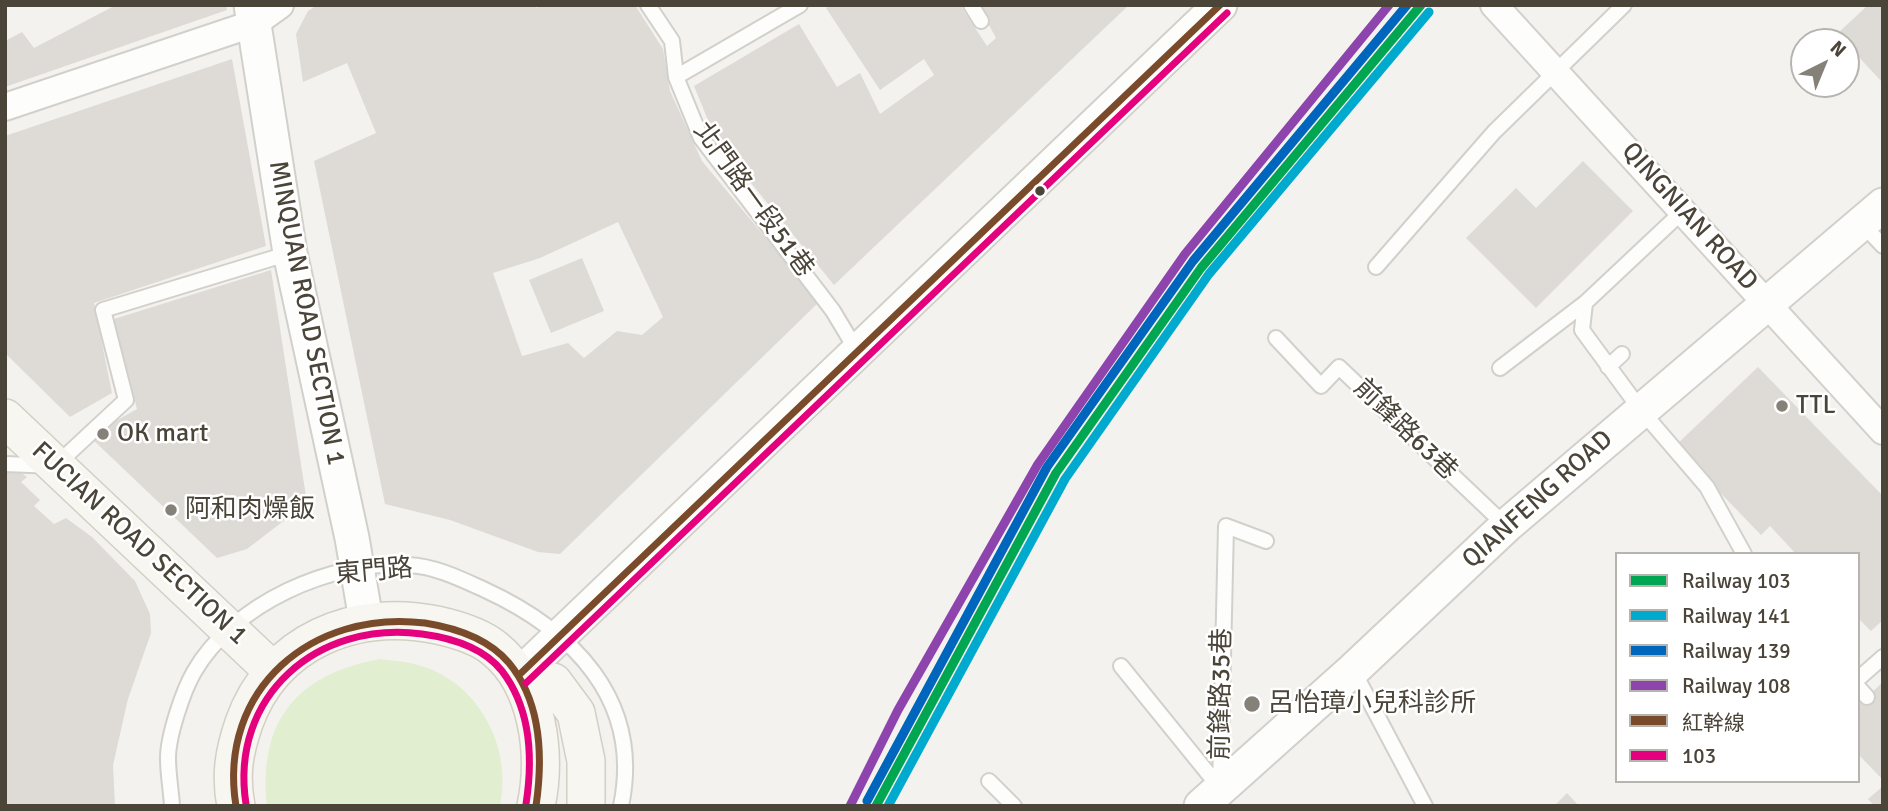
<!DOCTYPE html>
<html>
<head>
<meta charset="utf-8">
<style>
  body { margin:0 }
  #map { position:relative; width:1888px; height:811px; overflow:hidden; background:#f4f2ee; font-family:Signika,"Noto Sans TC",sans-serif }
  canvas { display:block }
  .frame { position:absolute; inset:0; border:7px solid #4b4439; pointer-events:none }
  .legend { position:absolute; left:1615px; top:552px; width:245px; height:231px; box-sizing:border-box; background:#fff; border:2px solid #b7b4b0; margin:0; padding:9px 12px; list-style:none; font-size:21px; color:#4b4439 }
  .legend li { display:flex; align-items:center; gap:14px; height:35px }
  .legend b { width:35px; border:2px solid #b7b4b0 }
  .north { position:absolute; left:1790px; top:28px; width:70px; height:70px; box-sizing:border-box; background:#fff; border:2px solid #b7b4b0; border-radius:50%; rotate:43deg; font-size:19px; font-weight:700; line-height:28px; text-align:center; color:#4b4439 }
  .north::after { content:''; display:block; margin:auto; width:24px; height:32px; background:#868178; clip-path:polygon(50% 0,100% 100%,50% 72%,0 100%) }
</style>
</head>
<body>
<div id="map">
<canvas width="1888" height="811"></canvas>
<div class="frame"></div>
<ul class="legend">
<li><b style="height:9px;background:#00a651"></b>Railway 103</li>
<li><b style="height:9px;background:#00a9ce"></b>Railway 141</li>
<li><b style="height:9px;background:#0065bd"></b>Railway 139</li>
<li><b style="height:9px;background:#8e44ad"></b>Railway 108</li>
<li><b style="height:9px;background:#7a4b2a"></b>紅幹線</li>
<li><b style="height:9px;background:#e5007d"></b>103</li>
</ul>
<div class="north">N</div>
</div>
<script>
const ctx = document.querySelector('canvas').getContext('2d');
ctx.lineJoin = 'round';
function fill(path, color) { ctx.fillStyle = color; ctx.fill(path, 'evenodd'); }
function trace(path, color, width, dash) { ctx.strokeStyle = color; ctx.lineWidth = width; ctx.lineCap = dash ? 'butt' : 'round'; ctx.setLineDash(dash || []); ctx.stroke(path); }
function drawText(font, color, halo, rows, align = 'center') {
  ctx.font = font + ' Signika,"Noto Sans TC",sans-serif'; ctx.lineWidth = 5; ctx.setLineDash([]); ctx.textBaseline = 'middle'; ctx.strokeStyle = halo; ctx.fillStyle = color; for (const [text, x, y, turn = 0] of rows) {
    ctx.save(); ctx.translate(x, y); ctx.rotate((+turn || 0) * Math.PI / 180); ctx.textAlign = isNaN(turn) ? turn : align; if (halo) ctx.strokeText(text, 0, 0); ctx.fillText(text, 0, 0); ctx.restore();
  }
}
fill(new Path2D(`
  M380,659c12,2 26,2 38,6 60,16 95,82 82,141h-233c-9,-85 30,-132 113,-147z`), '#e1eecf');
fill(new Path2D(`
  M116,5h110l1,5 -222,77v-46l17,-9 12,16z
  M317,5h217l2,3 5,-3h94l28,44 7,42 32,70 117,141 -259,252 -22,-2 -88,-32 -65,-16 -71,-343 62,-28 -29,-70 -44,19 -7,-48 12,-23zM618,222l45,95 -21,18 -25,-4 -33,27 -16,-15 -46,13 -29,-83 47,-15z
  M831,5h129l27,41 9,-8 -18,-33h151l-295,280 -118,-145 -22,-54 105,-62 38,63 23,-14 20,41 54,-39 -10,-16 -44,31 -54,-82z
  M1868,5h15v78l-46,-49z
  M232,59l34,187 -172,57 18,90 -42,24 -65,-64v-217z
  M1583,161l50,50 -97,97 -70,-70 50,-50 20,20z
  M582,258l22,53 -53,22 -22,-53z
  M271,270l36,233 -60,46 -30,9 -128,-122 48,-27 -23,-90z
  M1758,367l125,129v124l-12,11 -13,-13v-64h-62l-26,-28 -9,9 -86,-89z
  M13,467l14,10 -6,5 19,18 -6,6 20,18 12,-6 26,19 43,44 15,33 1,19 -23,66 -15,66 2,41h-110v-332z
  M1883,682v98l-25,-26v-49z
  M1883,786v20h-9l-6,-7z
  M1567,793l12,13h-25z`), '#dedbd6');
const service = new Path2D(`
  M648,5l24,36 4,36 25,61 132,173 24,40
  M971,5l10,16
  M676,77l124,-72
  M1862,224l21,22
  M1376,267l118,-135 130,-127
  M1585,303l-3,27 58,79 67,78 37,67
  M1276,338l45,48 18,-19 167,159
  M1608,367l14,-13
  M1500,368l85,-65 99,-93
  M5,464l50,2 71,-66 -23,-90 187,-57
  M1121,666l99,122 6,-262 40,15
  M1353,670l72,136
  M1858,679l25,-22
  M1858,687l9,10
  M989,781l25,25
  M172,806c-1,-16 -4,-32 -4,-48 0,-22 15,-67 26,-86 39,-68 137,-112 214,-107 26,1 51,13 75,24 90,41 160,111 138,217`);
const minor = new Path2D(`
  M1494,5l389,426
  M5,107l250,-84 25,-18`);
const tertiary = new Path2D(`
  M251,5l39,248 62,285 14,82
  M519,675l701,-670
  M1201,806l152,-136 153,-144 377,-321`);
const secondary = new Path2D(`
  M5,418l268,253
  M519,675l34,7 23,31 10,48v45
  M236,806c-6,-31 -2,-54 8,-83 29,-82 111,-115 193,-98 18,4 44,12 58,24 43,35 52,105 41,157`);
trace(service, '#d2d0cb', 18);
trace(minor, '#d2d0cb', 30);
trace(tertiary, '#d2d0cb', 37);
trace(secondary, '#d3cfc5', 40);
trace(service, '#fdfdfc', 14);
trace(minor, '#fdfdfc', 26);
trace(tertiary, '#fdfdfc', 33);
trace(secondary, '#f7f6f1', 37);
trace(new Path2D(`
  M519,675l701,-670
  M236,806c-19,-117 77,-197 189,-183 31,5 63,15 84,40 33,40 34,95 27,143`), '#7a4b2a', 7);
trace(new Path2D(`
  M526,683l701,-670
  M246,804c-17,-108 72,-184 176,-170 30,4 61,13 80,37 29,38 31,88 24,133`), '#e5007d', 7);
trace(new Path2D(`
  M876,806l180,-333 145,-205 220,-263`), '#00a651', 9);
trace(new Path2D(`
  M888,806l177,-327 144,-205 220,-262`), '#00a9ce', 9);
trace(new Path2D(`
  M867,801l180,-334 146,-206 214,-256`), '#0065bd', 9);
trace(new Path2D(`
  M850,806l48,-96 140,-246 147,-210 204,-249`), '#8e44ad', 9);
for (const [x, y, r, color] of [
  [1040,191,6,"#4b4439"],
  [1782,406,7,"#868178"],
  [103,434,7,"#868178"],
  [171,510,7,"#868178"],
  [1252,704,9,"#868178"]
]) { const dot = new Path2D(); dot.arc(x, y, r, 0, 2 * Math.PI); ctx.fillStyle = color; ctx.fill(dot); trace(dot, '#fff', 2.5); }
drawText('26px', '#4b4439', '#fff', [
  ["北門路一段51巷",753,200,54],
  ["QINGNIAN ROAD",1689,217,48],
  ["MINQUAN ROAD SECTION 1",306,313,79],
  ["前鋒路63巷",1405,430,44],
  ["QIANFENG ROAD",1538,500,-42],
  ["FUCIAN ROAD SECTION 1",139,544,43],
  ["東門路",374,572,-5],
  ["前鋒路35巷",1222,694,-89]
]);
drawText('26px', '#4b4439', '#fff', [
  ["TTL",1796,406],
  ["OK mart",117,434],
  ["阿和肉燥飯",185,510],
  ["呂怡璋小兒科診所",1268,704]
], 'left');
</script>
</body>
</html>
